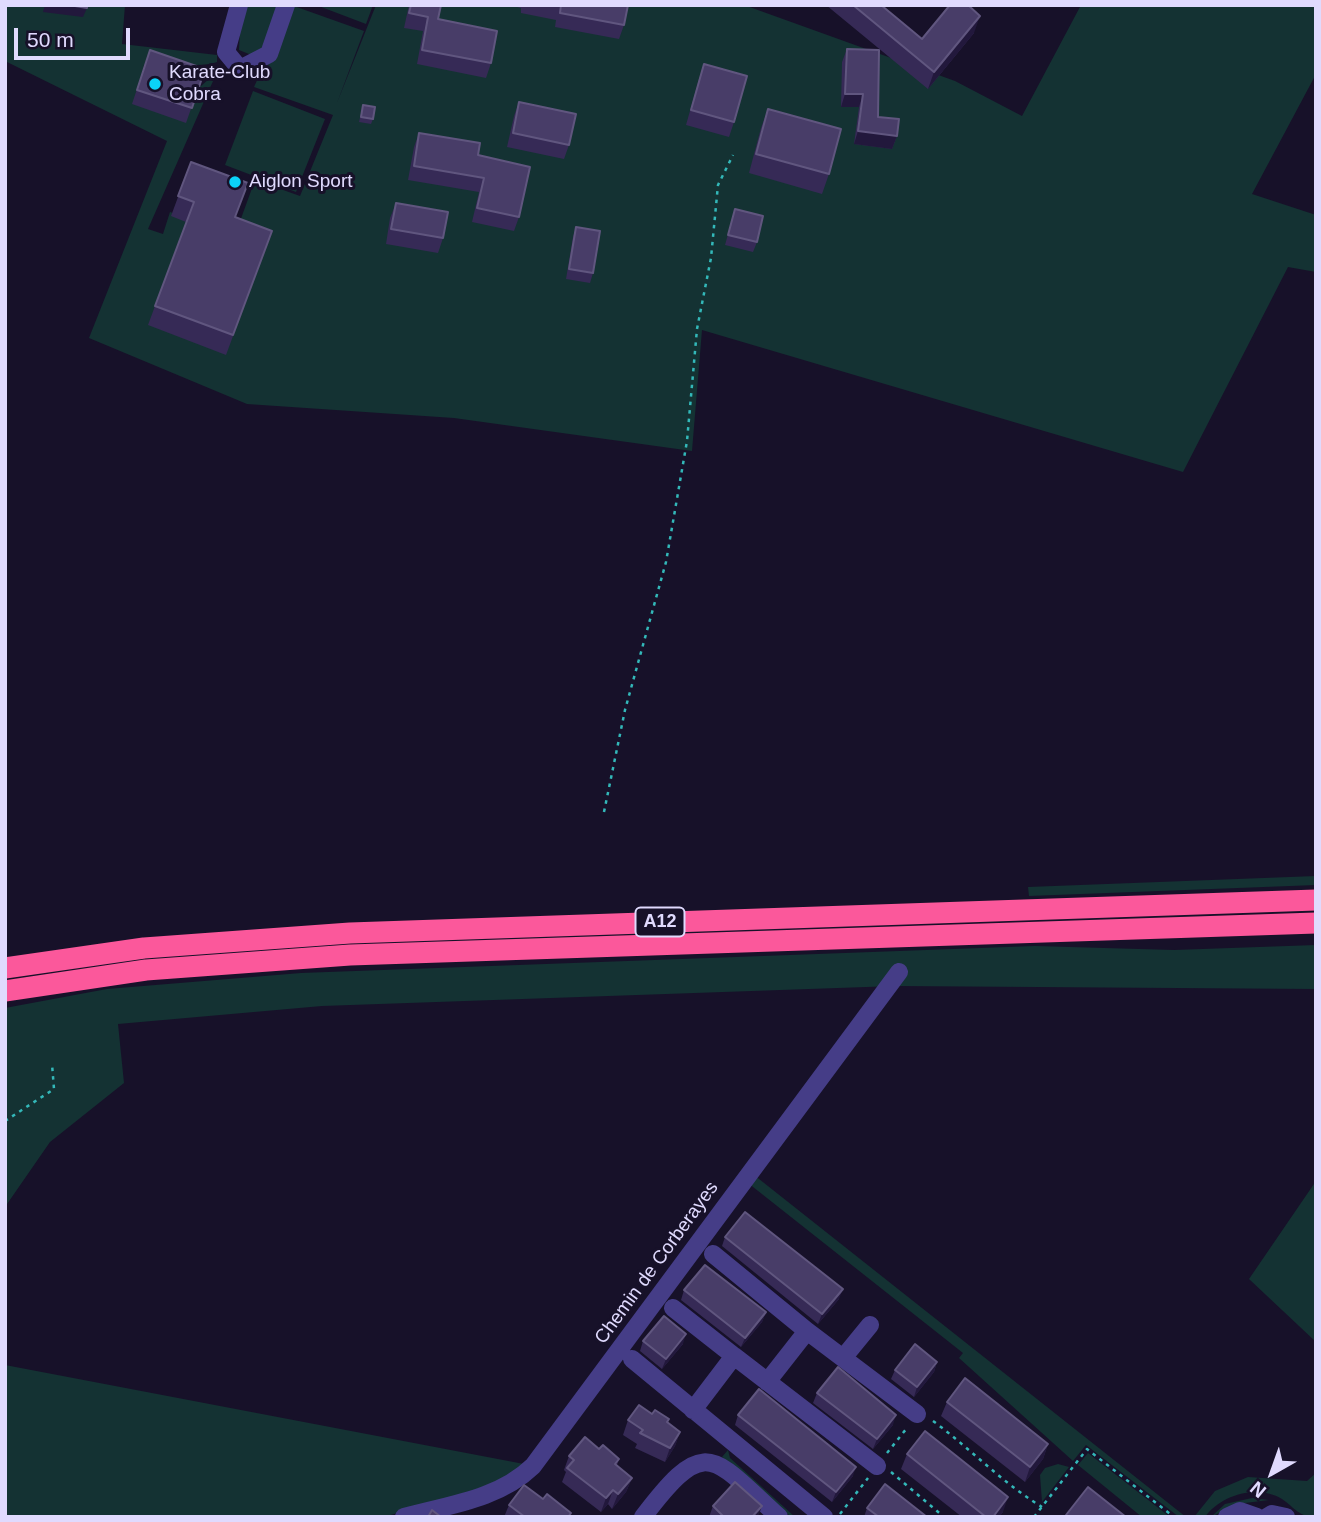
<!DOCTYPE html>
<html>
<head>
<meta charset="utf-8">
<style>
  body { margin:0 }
  #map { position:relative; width:1321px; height:1522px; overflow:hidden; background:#171129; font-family:Arial,sans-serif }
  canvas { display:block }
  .frame { position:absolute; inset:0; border:7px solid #e0dafe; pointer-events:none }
  .north { position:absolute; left:1237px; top:1438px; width:70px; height:70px; -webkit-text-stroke:5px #171129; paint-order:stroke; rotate:220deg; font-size:19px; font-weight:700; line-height:28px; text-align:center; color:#e0dafe }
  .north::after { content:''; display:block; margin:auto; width:24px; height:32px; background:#e0dafe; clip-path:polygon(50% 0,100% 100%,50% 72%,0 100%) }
  .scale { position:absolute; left:14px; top:28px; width:116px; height:32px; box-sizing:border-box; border:4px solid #e0dafe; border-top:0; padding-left:9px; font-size:21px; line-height:24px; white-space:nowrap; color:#e0dafe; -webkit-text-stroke:5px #171129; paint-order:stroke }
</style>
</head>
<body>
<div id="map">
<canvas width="1321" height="1522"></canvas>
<div class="frame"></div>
<div class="north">N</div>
<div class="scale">50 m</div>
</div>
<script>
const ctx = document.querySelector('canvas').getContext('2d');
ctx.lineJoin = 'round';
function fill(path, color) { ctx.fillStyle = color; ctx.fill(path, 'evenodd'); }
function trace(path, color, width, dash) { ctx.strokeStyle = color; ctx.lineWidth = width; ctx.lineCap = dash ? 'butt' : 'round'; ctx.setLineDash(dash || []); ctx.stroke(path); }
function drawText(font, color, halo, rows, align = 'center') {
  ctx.font = font + ' Arial,sans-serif'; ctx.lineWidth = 6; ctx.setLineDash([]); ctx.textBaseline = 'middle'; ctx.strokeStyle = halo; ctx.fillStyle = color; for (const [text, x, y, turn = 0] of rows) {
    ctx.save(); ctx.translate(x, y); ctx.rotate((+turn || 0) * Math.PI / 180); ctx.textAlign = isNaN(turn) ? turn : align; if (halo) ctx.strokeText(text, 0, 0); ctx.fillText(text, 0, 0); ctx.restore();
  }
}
fill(new Path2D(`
  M5,5h120l-3,39 95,11v7c-24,8 -49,-4 -74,4l58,20 16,-14 -69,157 15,5 7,-22 65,23 20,-55 45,16 33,-81 -79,-28 37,-82 73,26 -27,72 39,-98h368l211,76 67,35 59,-111h235v69l-64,120 64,21v57l-28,-5 -105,205 -481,-142 -10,121 -238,-33 -207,-14 -158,-66 78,-197 -162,-80z
  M248,5h33l-12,35 -15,16 -15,-6 1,-20z
  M316,5h57l-7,19z
  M253,91l72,28 -29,73 -71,-27z
  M1316,876v9l-287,11 -1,-9z
  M1316,945v44l-421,-3 -573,20 -204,18 6,59 -74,59 -45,65v-199l102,-19 194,-16 734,-27 139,4z
  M754,1175l432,342h-7l-93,-72 -13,16 -114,-103 4,-5 -215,-170z
  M1316,1181v161l-67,-63z
  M5,1365l519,99 -9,11 -39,17 -93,25h-378z
  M728,1450l2,8 65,59h-4l-69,-60z
  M1088,1453l82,64h-28l-64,-52z
  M1058,1464l11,3 -27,35 -2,-27 5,-7z
  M1316,1473v44c-17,0 -21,-9 -34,-18 -25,-15 -61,-4 -77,18h-11l21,-26 33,-14 59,4z
  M1252,1498l17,2 -32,4 -26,13 14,-13z`), '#143233');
trace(new Path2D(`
  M604,812l21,-102 41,-148 21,-121 10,-112 14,-71 7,-73 15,-30
  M5,1121l49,-32 -2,-25
  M933,1421c38,28 68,61 109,86
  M887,1453l20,-25
  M891,1472l53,45
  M840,1514l28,-36
  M1034,1517l53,-68 87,68`), '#33b8b9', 2.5, [3.5, 5]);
trace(new Path2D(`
  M239,5l-13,47 14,17 29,-15 17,-49
  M713,1254l94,77 -40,51
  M673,1308l61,48 -41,54
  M807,1331l110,83
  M734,1356l143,110
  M843,1358l27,-33
  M632,1359l192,158
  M404,1517c45,-12 95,-18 129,-51l366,-494
  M643,1517c63,-83 68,-62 136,0
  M1227,1517l13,-6 17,6
  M1267,1517l5,-3 14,3`), '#453d87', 18);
trace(new Path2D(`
  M5,968l139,-20 206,-15 966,-33
  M5,991l141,-21 204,-15 966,-32`), '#fb589b', 21);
fill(new Path2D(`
  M409,5h32l-3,14 53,44 -5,15 -69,-14 6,-33 -19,-3z
  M509,5h119l-4,20 -5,14 -64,-12 1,-7 -35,-7v-5z
  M826,5h55l41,34 52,-6 -46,56z
  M847,49l31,68 19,19 -5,13 -38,-5 5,-37h-18l1,-45z
  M150,50l55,19 -19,54 -54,-19z
  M704,64l30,58 -5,15 -43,-12 13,-46z
  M519,102l50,43 -5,14 -57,-12 7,-31z
  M363,105l10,14 -2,5 -12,-2z
  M768,109l61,65 -7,20 -73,-21 12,-45z
  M419,133l59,22 41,62 -5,14 -42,-9 7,-30 -71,-12 6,-33z
  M191,162l44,55 37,14 -46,124 -78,-30 38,-103 -15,-6z
  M396,203l47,35 -5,15 -52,-9 4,-26z
  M735,209l22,33 -4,10 -28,-7z
  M576,227l17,46 -3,10 -24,-4 7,-42z
  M725,1237l114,62 -21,25 -96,-78z
  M684,1290l82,22 -4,10 -21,25 -60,-47z
  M643,1341l40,3 -21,25 -22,-18z
  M937,1362l-3,10 -20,25 -23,-18 4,-9z
  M817,1393l76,32 -20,24 -60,-46z
  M947,1402l101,42 -5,15 -18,23 -84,-66z
  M652,1414l17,5 -1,4 12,9 -5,14 -10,16 -30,-14 2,-4 -14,-9 5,-15z
  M738,1415l115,61 -21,26 -97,-77z
  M599,1449l20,10 -2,6 15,13 -6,14 -14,17 -4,-5 -7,8 -39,-30 4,-10 -2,-2 5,-14z
  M907,1454l96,58 -4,5h-37l-61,-48z
  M543,1499l28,14 -1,4h-66l5,-12z
  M713,1506l45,11h-49z
  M867,1508l60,9h-63z`), '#362a56');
fill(new Path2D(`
  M45,5h24l18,3 -4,9 -40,-5z
  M980,16l-6,17 -46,56 6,-17z
  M845,94h18l-4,13h-18z
  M858,131l39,5 -5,13 -38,-5z
  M843,1289l-4,10 -21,25 4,-10z
  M766,1312l-4,10 -21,25 4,-9z
  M686,1334l-3,10 -21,25 4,-10z
  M937,1362l-3,10 -20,25 3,-10z
  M896,1415l-3,10 -20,24 4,-10z
  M680,1432l-5,14 -10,16 5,-14z
  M1048,1444l-5,15 -18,23 5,-15z
  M856,1467l-3,9 -21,26 4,-10z
  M632,1478l-6,14 -14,17 6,-15z
  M613,1490l-5,14 -7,8 5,-14z
  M1008,1497l-5,15 -4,5h-6z
  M762,1506l-4,11h-6z`), '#22183c');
const building = new Path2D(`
  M69,5h18v3z
  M411,5h30l-3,14 59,12 -6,32 -69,-13 6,-33 -19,-4z
  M561,5h67l-4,20 -64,-12z
  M853,5h28l41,34 28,-34h18l12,11 -46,56z
  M847,49l32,1 -1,67 21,2 -2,17 -39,-5 5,-37h-18z
  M150,50l55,19 -13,39 -55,-18z
  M704,64l43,12 -13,46 -43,-12z
  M519,102l57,12 -7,31 -56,-12z
  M363,105l12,2 -2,12 -12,-2z
  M768,109l73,20 -12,45 -73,-20z
  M419,133l61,10 -2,12 52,12 -11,50 -42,-9 7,-30 -70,-12z
  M191,162l57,21 -13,34 37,14 -39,104 -78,-29 39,-104 -16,-6z
  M396,203l52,9 -5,26 -52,-9z
  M735,209l28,7 -6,26 -29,-7z
  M576,227l24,4 -7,42 -24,-4z
  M745,1212l98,77 -21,25 -97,-77z
  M705,1265l61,47 -21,26 -61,-48z
  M664,1316l22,18 -20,25 -23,-18z
  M915,1344l22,18 -20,25 -22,-17z
  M838,1367l58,48 -19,24 -60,-46z
  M965,1378l83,66 -18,23 -83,-65z
  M759,1389l97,78 -20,25 -98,-77z
  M639,1405l13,9 3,-4 14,9 -2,3 13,10 -10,16 -30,-15 3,-3 -15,-10z
  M925,1431l83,66 -15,20h-7l-79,-63z
  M585,1437l14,12 4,-4 16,14 -4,5 17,14 -14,16 -5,-4 -7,8 -39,-30 7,-8 -5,-4z
  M735,1482l27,24 -10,11h-28l-11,-11z
  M885,1484l42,33h-48l-12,-9z
  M524,1485l19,14 4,-5 24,19 -3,4h-43l-16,-12z
  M1088,1487l38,30h-58l-2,-2z
  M432,1510l9,7h-13z`);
fill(building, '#483d68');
trace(building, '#60567f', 2);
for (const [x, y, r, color] of [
  [155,84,7,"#0bd2f9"],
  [235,182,7,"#0bd2f9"]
]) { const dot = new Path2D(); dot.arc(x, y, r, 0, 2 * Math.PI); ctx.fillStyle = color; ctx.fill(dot); trace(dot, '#171129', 2.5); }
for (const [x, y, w] of [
  [660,922,49]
]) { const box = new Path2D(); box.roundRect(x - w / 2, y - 14.5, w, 29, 5); ctx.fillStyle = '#171129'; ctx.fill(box); trace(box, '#e0dafe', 2); }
drawText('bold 18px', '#e0dafe', null, [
  ["A12",660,922]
]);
drawText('19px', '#e0dafe', '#171129', [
  ["Karate-Club",169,73],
  ["Cobra",169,95],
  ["Aiglon Sport",249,182]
], 'left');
drawText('19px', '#e0dafe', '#171129', [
  ["Chemin de Corberayes",657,1263,-54]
]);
</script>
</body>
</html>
